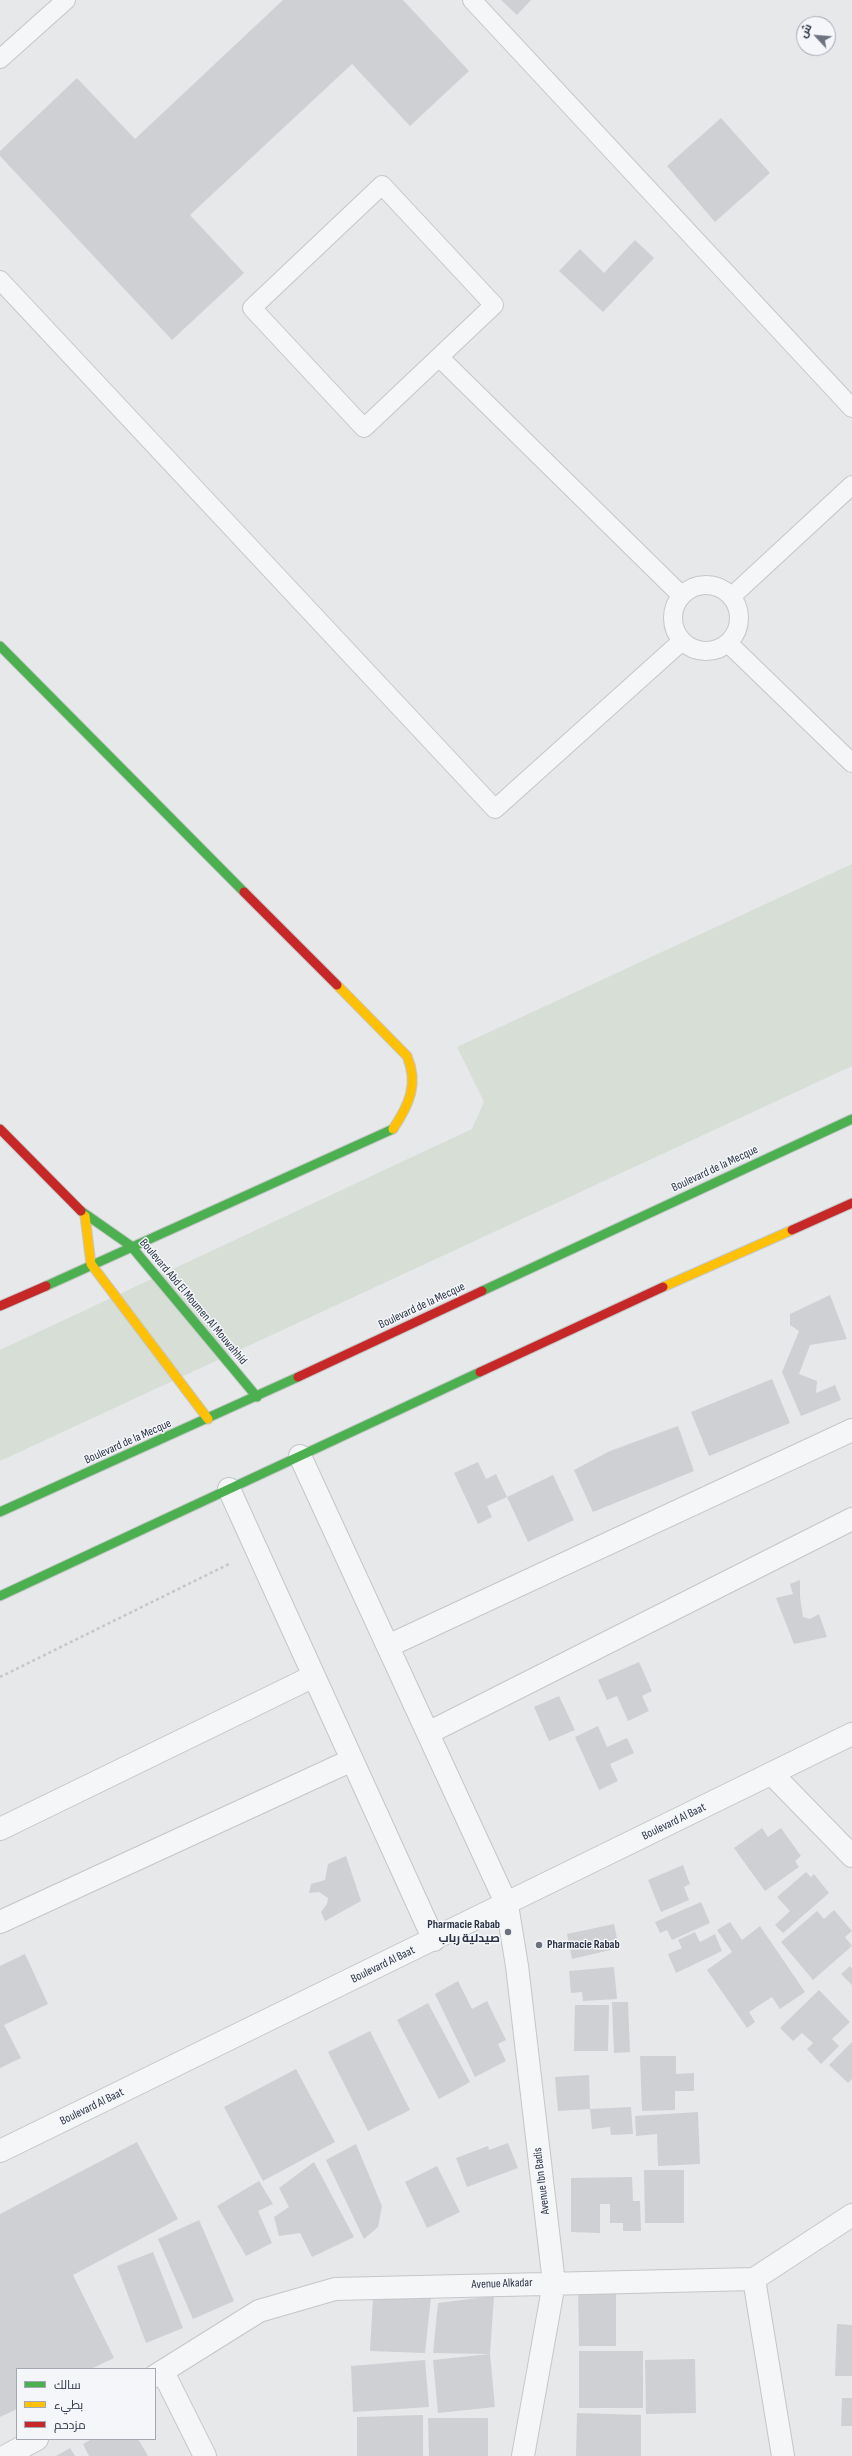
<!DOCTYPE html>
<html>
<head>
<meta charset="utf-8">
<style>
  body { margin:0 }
  #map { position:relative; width:852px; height:2456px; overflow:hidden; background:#e6e8ea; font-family:"Sofia Sans Condensed",Cairo,sans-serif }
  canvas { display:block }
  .legend { position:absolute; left:16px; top:2368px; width:140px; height:72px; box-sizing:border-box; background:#f4f6f9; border:1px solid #a4a8b1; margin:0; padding:5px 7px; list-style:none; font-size:12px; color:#2b3445 }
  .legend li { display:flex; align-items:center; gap:8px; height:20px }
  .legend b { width:20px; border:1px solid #a4a8b1 }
  .north { position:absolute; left:796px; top:16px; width:40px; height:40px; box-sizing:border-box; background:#f4f6f9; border:1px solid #a4a8b1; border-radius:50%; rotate:296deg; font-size:11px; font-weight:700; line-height:16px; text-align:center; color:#2b3445 }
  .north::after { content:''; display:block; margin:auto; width:14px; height:18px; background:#6c737f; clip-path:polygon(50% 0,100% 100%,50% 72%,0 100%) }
</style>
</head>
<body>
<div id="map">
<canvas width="852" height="2456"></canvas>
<ul class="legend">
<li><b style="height:5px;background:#4caf50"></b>سالك</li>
<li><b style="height:5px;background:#ffc107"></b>بطيء</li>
<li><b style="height:5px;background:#c62828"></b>مزدحم</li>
</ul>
<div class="north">ش</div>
</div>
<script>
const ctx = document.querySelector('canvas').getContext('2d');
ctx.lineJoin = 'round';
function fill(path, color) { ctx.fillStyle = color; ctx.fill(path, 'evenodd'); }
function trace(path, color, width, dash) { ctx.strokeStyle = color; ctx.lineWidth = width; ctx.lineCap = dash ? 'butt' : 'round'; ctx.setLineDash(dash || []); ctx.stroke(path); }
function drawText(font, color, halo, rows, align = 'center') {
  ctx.font = font + ' "Sofia Sans Condensed",Cairo,sans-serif'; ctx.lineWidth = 3; ctx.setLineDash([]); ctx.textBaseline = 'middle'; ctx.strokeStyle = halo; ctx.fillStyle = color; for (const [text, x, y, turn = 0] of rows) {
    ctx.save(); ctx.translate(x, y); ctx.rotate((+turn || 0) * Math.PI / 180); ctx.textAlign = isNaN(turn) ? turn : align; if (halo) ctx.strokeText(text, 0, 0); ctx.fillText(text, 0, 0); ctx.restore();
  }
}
fill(new Path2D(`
  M852,864v202l-852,395v-111l472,-221 12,-27 -27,-55z`), '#d6ded6');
fill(new Path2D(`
  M283,0h120l66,71 -59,55 -58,-62 -162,151 54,58 -72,67 -172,-184v-5l77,-73 58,61z
  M501,0h30l-14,15z
  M721,118l49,55 -55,49 -48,-56z
  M635,240l19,18 -51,54 -44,-41 21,-22 24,24z
  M830,1295l17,44 -37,6 -11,29 18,7 -1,12 19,-8 6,15 -40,16 -19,-44 17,-41 -9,-6v-11z
  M772,1379l18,44 -81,33 -18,-44z
  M678,1426l16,45 -101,41 -19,-42 36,-19z
  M478,1462l8,17 10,-5 11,23 -20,9 5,11 -14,7 -24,-51z
  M553,1475l21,45 -46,22 -21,-45z
  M800,1580v17l3,20 7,2 9,-5 8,23 -33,7 -18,-46 17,-4 -3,-10z
  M639,1662l13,29 -10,5 7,15 -21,10 -11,-25 -10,4 -9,-20z
  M559,1696l16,34 -26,11 -15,-34z
  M598,1726l9,21 20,-9 7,15 -24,11 8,17 -19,9 -24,-53z
  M762,1828l6,9 13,-9 20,28 -6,5 4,6 -34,24 -31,-43z
  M346,1856l15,45 -36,20 -4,-9 6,-8 1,-6 -9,-6 -10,1 2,-9 14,-4 3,-16z
  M683,1865l7,19 -6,3 5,13 -28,12 -13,-32z
  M806,1872l5,5 3,-3 15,19 -46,40 -8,-8 15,-14 -13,-14z
  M701,1902l9,21 -38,17 -5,-10 -7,3 -5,-11z
  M834,1910l18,21 -7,6 7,9 -39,34 -32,-38 36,-31 7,8z
  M730,1922l12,18 18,-14 45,66 -25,17 -8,-12 -23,15 6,10 -8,6 -40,-58 25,-18 -15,-22z
  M614,1924l5,24 -47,11 -5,-25z
  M695,1932l5,10 15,-8 7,17 -46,22 -8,-19 14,-6 -4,-8z
  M25,1954l23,50 -44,21 17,33 -21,10v-102z
  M850,1966l2,3v16l-11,-11z
  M614,1967l3,32 -34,2 -1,-9 -11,1 -2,-22z
  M458,1981l14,28 15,-8 19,39 -8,4 8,17 -31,16 -40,-83z
  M819,1990l31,32 -18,17 7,7 -18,18 -14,-15 6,-6 -11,-10 -9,8 -13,-13z
  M612,2002h16l2,50 -16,1z
  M428,2003l42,79 -31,17 -42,-79z
  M575,2005h34l-1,46h-34z
  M370,2031l40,79 -42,21 -40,-79z
  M852,2042v37l-4,4 -19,-18z
  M640,2056h36v18l18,-1v18h-19v19l-33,1z
  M296,2069l39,73 -72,39 -39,-74z
  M589,2075l1,34 -32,2 -3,-34z
  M631,2107l2,27 -22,1 -1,-8 -18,2 -2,-20z
  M698,2112l2,52 -42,2 -1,-32 -21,2 -1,-20z
  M137,2142l41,77 -105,56 41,83 -23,11h-74v40l-17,8v-203z
  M508,2143l10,25 -51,19 -11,-29 32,-12 1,4z
  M356,2144l26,62 -4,21 -14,12 -38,-79z
  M314,2162l40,75 -42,20 -12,-24 -21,3 -5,-19 15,-10 -10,-19z
  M437,2166l23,46 -33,16 -22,-46z
  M644,2170h40v53h-39z
  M632,2177l1,24h7l1,30h-18v-8h-13v-19h-10v29l-29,-1v-54z
  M259,2181l14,23 -15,7 14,32 -26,13 -29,-50z
  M199,2220l35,81 -41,18 -35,-80z
  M153,2252l30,76 -37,15 -29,-77z
  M616,2285v61h-37l-1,-60z
  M494,2296l-4,58 -57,-1 5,-50z
  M431,2297l-6,56 -55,-2 3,-53z
  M837,2324l15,1v51h-17z
  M579,2351h64v57h-64z
  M490,2354l5,53 -57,6 -5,-53z
  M695,2359l1,54 -50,1 -1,-54z
  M425,2360l4,47 -76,5 -2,-46z
  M842,2398h10v28h-11z
  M577,2413l64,2v41h-65z
  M423,2415v41h-66v-39z
  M428,2418h60v38h-59z
  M92,2439h46l10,17h-59l-6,-12z
  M70,2448l5,8h-19z`), '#ced0d3');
const lane = new Path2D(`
  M472,0l380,408
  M0,59l66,-59
  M382,185l112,120 -130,123 -112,-120z
  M0,280l495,529 187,-168
  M439,357l242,238
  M673 618a33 33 0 1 1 66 0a33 33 0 1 1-66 0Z
  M731,597l121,-112
  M728,643l124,120`);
const street = new Path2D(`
  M300,1456l207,449 10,61 37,317 -31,173
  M229,1489l205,451
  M388,1646l464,-216
  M428,1733l424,-214
  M772,1774l80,82
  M0,1829l314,-153
  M0,1922l352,-162
  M0,2151l852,-417
  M754,2279l29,177
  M163,2372l42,84
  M155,2376l104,-65 76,-22 419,-10 98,-64
  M6,2456l31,-17`);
const fast = new Path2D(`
  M0,646l244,246
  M81,1211l50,35 126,151
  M46,1286l347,-157
  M482,1291l370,-172
  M0,1512l298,-135
  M0,1596l480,-224`);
const slow = new Path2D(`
  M337,985l70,71c12,28 2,49 -14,73
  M85,1216l6,48 117,155
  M663,1287l129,-57`);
const jam = new Path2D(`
  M244,892l93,93
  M0,1129l81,82
  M792,1230l60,-27
  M0,1306l46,-20
  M480,1372l183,-85
  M298,1377l184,-86`);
trace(lane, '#c4c6c8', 20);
trace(street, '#c4c6c8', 24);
trace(fast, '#c4c6c8', 11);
trace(slow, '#c4c6c8', 11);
trace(jam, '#c4c6c8', 11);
trace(new Path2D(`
  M0,1677l229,-113`), '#c5c6ca', 2.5, [3, 3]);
trace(lane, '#f5f6f7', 18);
trace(street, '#f5f6f7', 22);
trace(fast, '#4caf50', 9);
trace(slow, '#ffc107', 9);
trace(jam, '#c62828', 9);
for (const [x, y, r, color] of [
  [508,1932,4,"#6c737f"],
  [539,1945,4,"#6c737f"]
]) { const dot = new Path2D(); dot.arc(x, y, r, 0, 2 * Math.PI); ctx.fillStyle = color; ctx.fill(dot); trace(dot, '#f4f6f9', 1.5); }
drawText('12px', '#2b3445', '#f4f6f9', [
  ["Boulevard de la Mecque",715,1169,-25],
  ["Boulevard Abd El Moumen Al Mouwahhid",193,1302,50],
  ["Boulevard de la Mecque",422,1306,-25],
  ["Boulevard de la Mecque",128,1442,-24],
  ["Boulevard Al Baat",674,1822,-26],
  ["Boulevard Al Baat",383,1965,-26],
  ["Boulevard Al Baat",92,2107,-26],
  ["Avenue Ibn Badis",542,2181,-97],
  ["Avenue Alkadar",502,2284,-2]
]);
drawText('bold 12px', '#2b3445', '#f4f6f9', [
  ["Pharmacie Rabab",500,1925],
  ["صيدلية رباب",500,1939],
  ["Pharmacie Rabab",547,1945,"left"]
], 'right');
</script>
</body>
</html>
